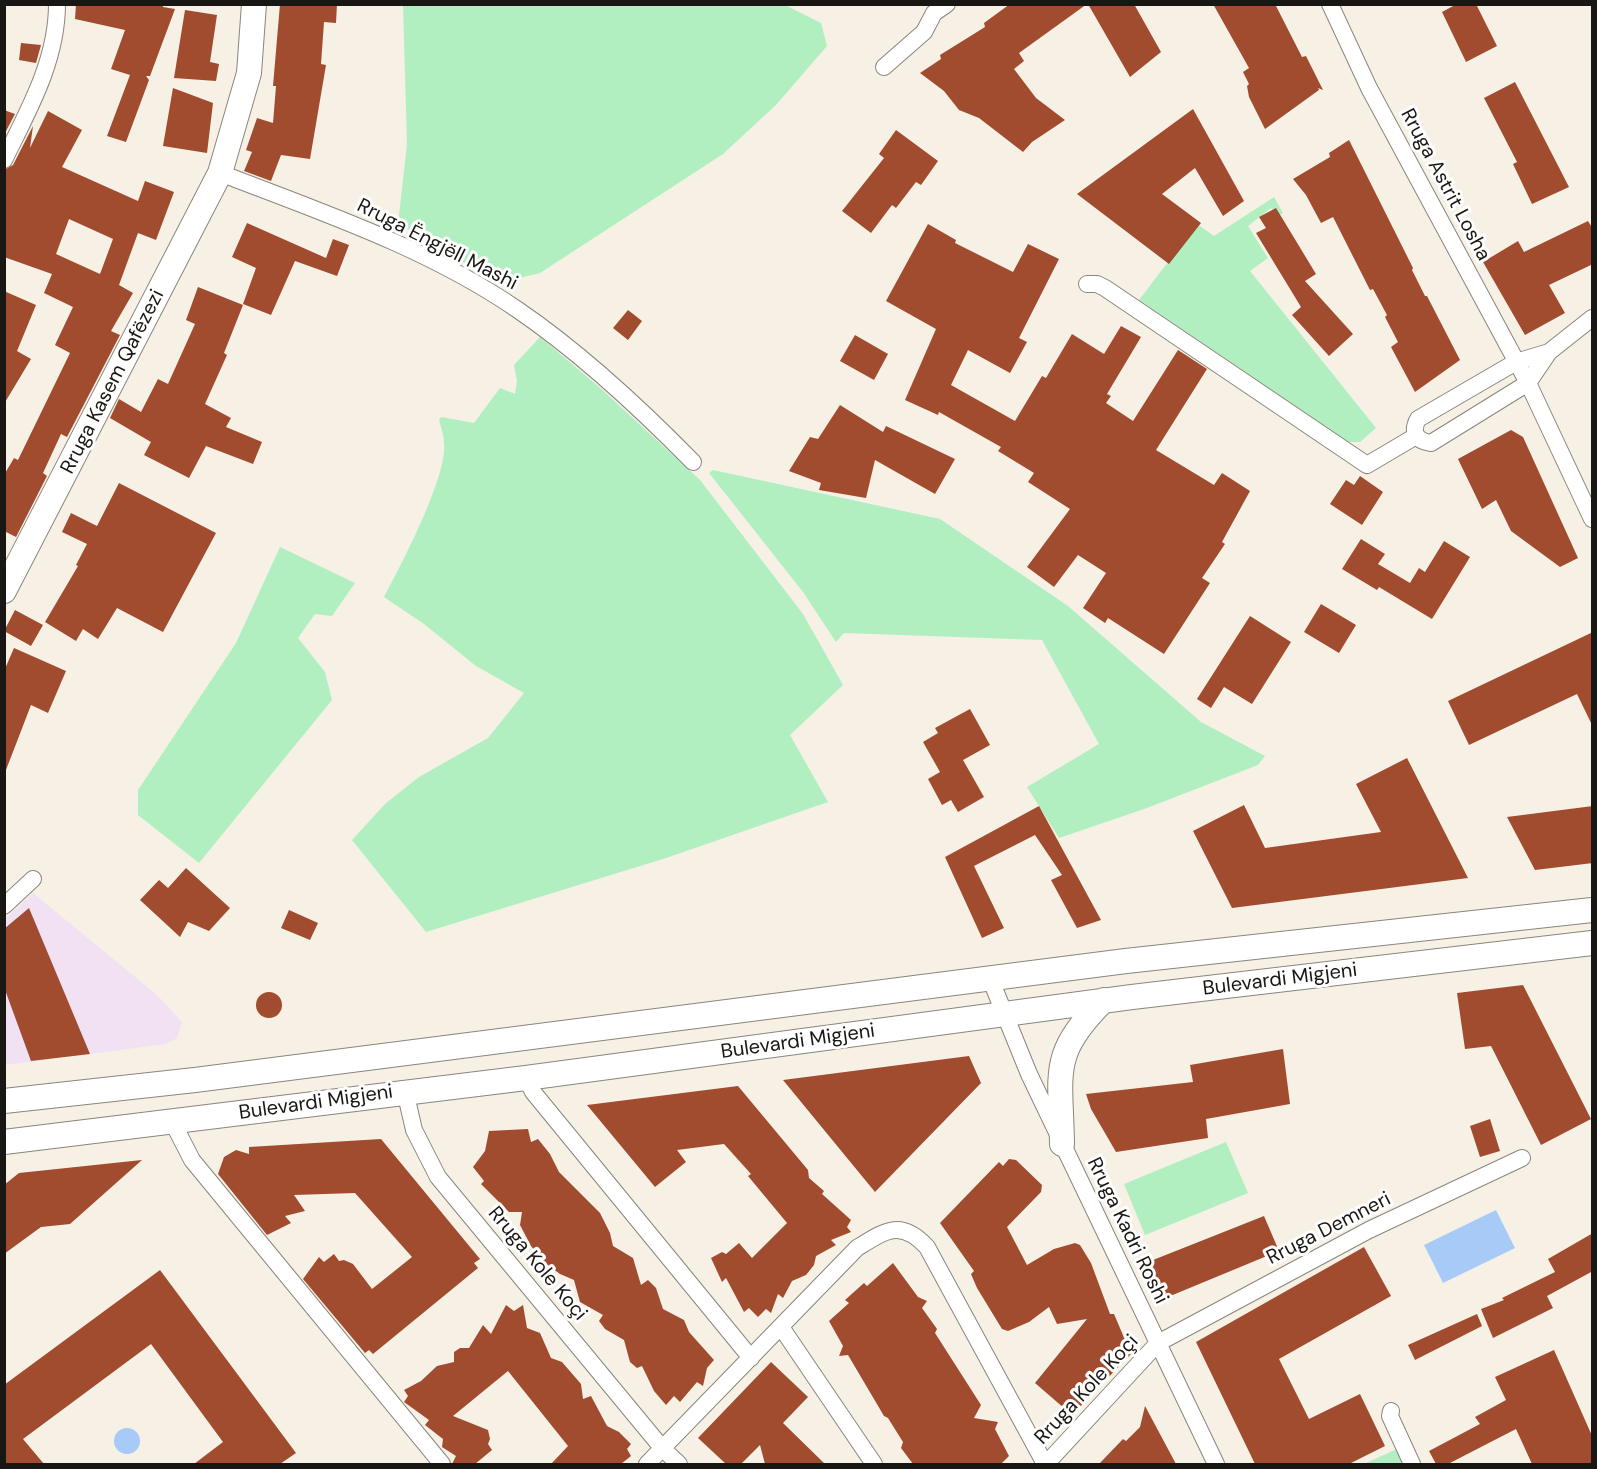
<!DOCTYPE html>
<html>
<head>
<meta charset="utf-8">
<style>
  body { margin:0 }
  #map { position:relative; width:1597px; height:1469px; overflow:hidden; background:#f6f0e5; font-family:"DM Sans",sans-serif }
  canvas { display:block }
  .frame { position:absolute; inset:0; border:6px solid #191713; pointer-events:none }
</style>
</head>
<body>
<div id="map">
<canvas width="1597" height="1469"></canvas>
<div class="frame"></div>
</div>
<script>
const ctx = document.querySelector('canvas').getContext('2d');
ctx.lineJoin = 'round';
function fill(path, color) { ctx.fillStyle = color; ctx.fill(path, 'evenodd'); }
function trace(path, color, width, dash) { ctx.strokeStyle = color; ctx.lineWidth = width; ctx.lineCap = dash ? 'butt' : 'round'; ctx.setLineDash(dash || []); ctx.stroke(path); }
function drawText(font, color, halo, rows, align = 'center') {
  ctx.font = font + ' "DM Sans",sans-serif'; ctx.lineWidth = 6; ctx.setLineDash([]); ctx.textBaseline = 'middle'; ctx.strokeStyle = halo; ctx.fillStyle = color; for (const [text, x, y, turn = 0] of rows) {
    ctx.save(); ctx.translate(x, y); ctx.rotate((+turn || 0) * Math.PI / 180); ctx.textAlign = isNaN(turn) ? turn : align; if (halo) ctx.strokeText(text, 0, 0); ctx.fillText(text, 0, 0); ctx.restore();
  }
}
fill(new Path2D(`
  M33,893l124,102 25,27 -5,16 -11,6 -161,21v-146z`), '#f1e1f3');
fill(new Path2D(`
  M783,4l38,19 6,23 -51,59 -53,49 -183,119 -42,10 -100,-59 9,-80 -4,-139z
  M1274,197l9,16 -5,3 -7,-8 -23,18 20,32 -18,13 126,157 -16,14h-20l-99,-73 -102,-69 58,-76 17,12z
  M540,337l58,49 102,94 103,134 40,71 -53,50 38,67 -162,56 -240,74 -74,-92 34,-37 33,-26 69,-39 36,-45 -48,-27 -52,-42 -40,-27c17,-31 64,-122 60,-154 0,-8 -3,-16 -5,-23l2,-3 33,6 26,-35 15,6 2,-13 -3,-16z
  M713,470l227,49 128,87 133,116 64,34 -7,9 -111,43 -88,30 -32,-51 72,-43 -57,-104 -198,-7 -8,9 -33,-50 -94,-119z
  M280,547l75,36 -23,33 -17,-2 -17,24 27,34 7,28 -133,163 -61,-48v-25l98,-147z
  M1226,1142l22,51 -103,42 -21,-51z
  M1397,1449l7,15h-40z`), '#b1efc1');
fill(new Path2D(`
  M1496,1210l19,38 -72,35 -19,-38z
  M114 1441a13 13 0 1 1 26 0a13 13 0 1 1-26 0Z`), '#a8caf7');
fill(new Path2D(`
  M76,4h87v3l12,2 -25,67h-4l3,4 -23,62 -19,-6 23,-61 -19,-6 14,-39 -50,-11z
  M280,4h57l-1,19 -12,-1 -3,42 5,1 -16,94 -29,-4 -10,26 -27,-10 8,-19 -6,-2 11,-32 16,5 3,-37h-3z
  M1010,4h77l-68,49 5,8 -10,8 22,29 29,22 -33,22 -9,10 -44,-34 -20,-8 -15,-19 -24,-18 21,-14 -1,-4 45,-28 -1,-4z
  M1088,4h46l27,48 -31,25z
  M1213,4h62l27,53 4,-1 17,34 -5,-2 1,2 -54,39 -16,-32 -2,-11 2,-2 -6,-12 6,-4z
  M1457,4h19l21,42 -31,16 -24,-50z
  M185,10l32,5 -7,47 9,2 -3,17 -42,-3z
  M21,43l20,2 -5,18 -17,-3z
  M1515,82l54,105 -37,17 -19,-40 4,-2 -33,-64z
  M173,88l40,15 -6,50 -44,-7z
  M1193,109l51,92 -21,15 -28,-48 -33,26 39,29 -32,41 -92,-70z
  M4,110l11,4 -11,21z
  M48,111l34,19 -20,37 76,34 7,-20 29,11 -18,48 -18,-7 -19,52 14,8 -22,38 9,4 -53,102 -6,-3 -18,39 4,3 -31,61 -12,-6v-56l10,-17 4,2 52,-107 -15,-8 18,-38 -29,-14 8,-19 -48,-17v-87l9,-5 20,-39 -3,22zM69,219l44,20 -13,35 -44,-20z
  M896,130l42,31 -17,24 -5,-3 -20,26 -4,-3 -21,28 -29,-22 42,-53 -5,-4z
  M1349,140l64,128 -1,2 13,26h2l33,64 -45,32 -24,-45 7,-5 -13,-25 2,-2 -14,-26 -3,1 -37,-73 -12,6 -15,-28 -13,-16 37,-22 -1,-4z
  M1276,208l40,66 -11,7 48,53 -24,22 -37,-41 9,-8 -45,-74 10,-5 -7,-11z
  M1588,221l5,8v35l-44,21 16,28 -40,22 -42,-73 35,-21 6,11z
  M247,223l79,35 7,-19 16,6 -12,31 -42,-15 -24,54 -28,-11 13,-36 -24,-11z
  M928,224l28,16 -1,3 58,29 15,-28 31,15 -40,79 8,4 -17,31 -42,-23 -17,35 64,36 27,-45 4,2 26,-44 32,20 17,-28 20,11 -34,57 4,2 -5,7 27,18 45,-71 29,19 -51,81 58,35 8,-12 28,18 -28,51 3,2 -23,34 8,5 -46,71 -56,-36 -3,5 -22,-15 23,-35 -28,-18 -24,32 -27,-20 43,-58 -42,-27 6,-9 -36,-22 3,-4 -62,-35 -1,3 -33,-15 31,-71 -50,-28z
  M198,287l45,18 -19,48 3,2 -22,49 26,14 -5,9 36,15 -9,22 -47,-18 -17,32 -45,-23 7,-13 -41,-24 9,-19 22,13 17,-33 10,5 27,-60 -9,-4z
  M4,291l32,14 -19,46 14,8 -27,45z
  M628,310l14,11 -14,19 -15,-12z
  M855,335l33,19 -14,26 -34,-19z
  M840,405l43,27 3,-6 69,33 -20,35 -60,-34 -9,38 -47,-8 2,-7 -32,-12 21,-34 8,2z
  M1511,430l12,7 55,121 -18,9 -49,-36 -15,-31 -14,9 -24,-50z
  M1360,476l23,16 -21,33 -32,-21 16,-24 8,5z
  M119,483l97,50 -53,99 -46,-24 -19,31 -15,-10 -7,12 -31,-19 33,-56 -2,-1 11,-21 -25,-12 9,-19 26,13z
  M1361,539l24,15 -7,10 32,19 9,-15 6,4 19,-31 26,16 -38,62 -53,-32 -2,3 -35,-21z
  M1321,604l35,21 -17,28 -35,-21z
  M15,610l28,15 -12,21 -27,-15z
  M1250,616l41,26 -39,62 -28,-17 -13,21 -14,-9z
  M1593,632v95l-16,-33 -108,51 -21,-44z
  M14,648l52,23 -18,42 -17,-8 -25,65 -2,-99z
  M970,709l20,36 -27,15 21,37 -26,15 -7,-12 -9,5 -14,-26 12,-7 -17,-30 15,-9 -3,-5z
  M1407,758l61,120 -236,30 -39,-77 51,-26 21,43 116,-16 -25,-48z
  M1039,806l62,114 -24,8 -26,-48 11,-5 -27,-40 -61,31 30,62 -22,10 -37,-81z
  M1593,806v57l-58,7 -28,-53z
  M186,868l44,40 -21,23 -21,-9 -8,15 -40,-37 19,-20 9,8z
  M29,908l61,146 -59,7 -27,-74v-58z
  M289,910l29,13 -8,17 -29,-12z
  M1523,985l68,134 -50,26 -50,-99 -26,3 -8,-56z
  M256 1005a13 13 0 1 1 26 0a13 13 0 1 1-26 0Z
  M1283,1049l7,55 -84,15 2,19 -92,14 -25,-43 -5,-15 107,-12 -3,-17z
  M969,1056l12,27 -106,109 -92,-112z
  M738,1086l70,84 1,8 15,13 -2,3 29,26 -4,7 4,5 -20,8 5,5 -20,11 -2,9 -8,10 -14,6 -9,17 -5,-4 -7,19 -5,-4 -8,8 -9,-9 -5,4 -18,-34 -4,4 -11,-24 11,-6 4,2 13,-11 13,15 35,-35 -39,-47 3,-2 -27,-30 -47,6 9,12 -31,25 -68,-82z
  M1490,1119l10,32 -20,6 -10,-31z
  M528,1129l3,13 7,-3 12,15 9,18 41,41 10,20 3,13 20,12 8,27 7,-5 8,8 7,21 21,11 5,12 25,28 -7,8 -4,18 -6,-4 -17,20 -6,-6 -8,9 -12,-14 -12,-25 -5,2 -7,-6 -6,-22 -19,-11 -6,-8 4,-6 -23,-13 -6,-22 -14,-6 -15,-11 -14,-17 -11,-21 2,-13h-13l-28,-28 3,-3 -11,-14 12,-16 4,-20z
  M381,1139l99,120 -6,4 4,5 -105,86 -4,-4 -4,3 -62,-74 16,-22 5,5 10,-8 5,7 5,-1 9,4 19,25 40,-32 -57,-64 -61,2 11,16 -20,5 6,7 -24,12 -49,-61 6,-17 12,-7 13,4v-7z
  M1009,1159l7,1 26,25 -1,7 -34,35 20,38 27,-16 21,-6 5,2 11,18 19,51h4l17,40 -59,61 -37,-32 52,-64 -30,5 -8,-17 -20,15 -21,9 -6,-2 -25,-41 -6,-14 3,-3 -34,-48 59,-61 4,4z
  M142,1160l-72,64 -29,3 -37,27v-69l15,-12z
  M1264,1216l15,35 -116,48 -15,-37z
  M1593,1233v38l-46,25 6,12 -60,30 -12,-29 23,-9 -2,-2 53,-26 -7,-13z
  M1364,1247l27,49 -112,63 30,60 51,-25 25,52 -36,18h-94l-59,-122z
  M893,1263l25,34 9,4 -5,7 15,21 -2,4 46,72 -7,13 24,4 -3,7 14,27 -8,8h-88l-12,-16 2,-6 -15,-24 -4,-2 -36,-61 -9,1 4,-10 -14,-25 20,-18 -4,-3 19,-17 3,3z
  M160,1270l136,183 -16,11h-86l29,-22 -72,-98 -128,95 21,25h-40v-79z
  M506,1305l8,6 9,-6 4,23 13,5 11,25 11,4 19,22 2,15 8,-3 16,30 12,6 12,12 -4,5 4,7 -10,8h-70l17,-18 -60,-75 -55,45 35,14 2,9 -2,5 4,6 -17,14h-23l4,-8 -14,-9 1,-8 -18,-14 4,-5 -25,-18 4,-6 -4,-6 17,-9 16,-15 17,-4v-10l6,-4h9l14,-23 8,9z
  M1477,1314l5,12 -67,34 -7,-15z
  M1554,1350l39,88v26h-61l-16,-35 -68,35h-12l-7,-13 51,-27 -5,-7 31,-17 -11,-23z
  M771,1362l37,35 -25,26 42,41h-60l-5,-19 -19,19h-15l-28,-26z
  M1145,1406l31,58h-77l24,-25 3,2 14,-14z`), '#a14b2f');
const minor = new Path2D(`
  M1330,4l39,84 159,295 64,136
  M884,67l40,-35 10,-19 13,-9
  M4,160c24,-49 53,-99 53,-156
  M220,173c101,39 208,75 298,137 63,43 122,98 175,152
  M1087,284h10l8,4 262,177 49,-29
  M1549,352l-33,10 -98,57c-7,13 -2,22 13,24l97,-60 21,-31 43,-34
  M4,906l29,-27
  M990,978l39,96 187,390
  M526,1078l7,14 218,266
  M405,1091l9,39 24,47 225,272 16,15
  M173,1123l19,37 250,304
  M781,1327l93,137
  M1391,1411l-1,5 22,48
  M647,1464l210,-216c29,-18 44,-29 70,-1l118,217
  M1046,1464l112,-121 211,-113 153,-72`);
const secondary = new Path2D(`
  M4,591l216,-418 29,-100 5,-69
  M4,1101l191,-21 931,-119 466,-51
  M4,1142l522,-64 606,-81 460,-54
  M1062,1144c-1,-71 -13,-90 42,-144`);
trace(minor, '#8b867c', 18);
trace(secondary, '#8b867c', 26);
trace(minor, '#fff', 16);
trace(secondary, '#fff', 24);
drawText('20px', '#191713', '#fefefe', [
  ["Rruga Astrit Losha",1445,185,62],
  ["Rruga Ëngjëll Mashi",437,245,27],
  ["Rruga Kasem Qafëzezi",113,382,-63],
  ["Bulevardi Migjeni",1280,980,-7],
  ["Bulevardi Migjeni",798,1042,-8],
  ["Bulevardi Migjeni",316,1103,-8],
  ["Rruga Demneri",1329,1229,-27],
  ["Rruga Kadri Roshi",1127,1231,64],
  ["Rruga Kole Koçi",537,1264,50],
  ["Rruga Kole Koçi",1087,1390,-47]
]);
</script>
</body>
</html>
